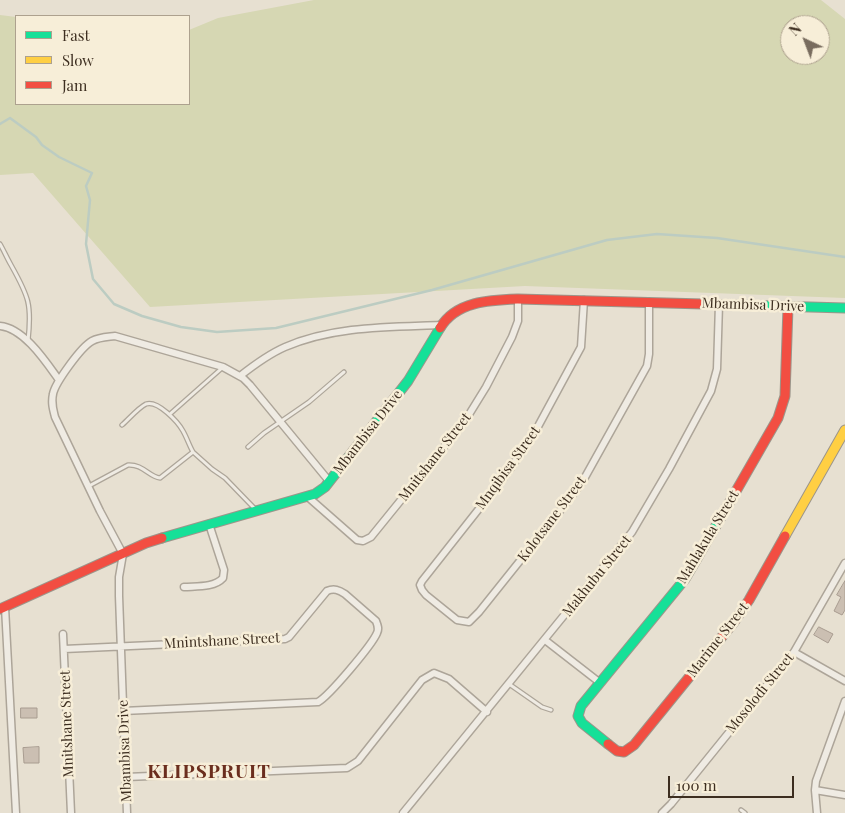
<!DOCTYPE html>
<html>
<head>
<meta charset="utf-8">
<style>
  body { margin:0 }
  #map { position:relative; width:845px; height:813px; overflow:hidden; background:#e7e0d1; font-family:"Playfair Display",serif }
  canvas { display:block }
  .legend { position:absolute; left:15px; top:15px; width:175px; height:90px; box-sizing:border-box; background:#f7eed8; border:1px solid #ada18e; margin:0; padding:6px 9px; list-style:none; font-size:15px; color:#3d2e20 }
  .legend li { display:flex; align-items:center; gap:10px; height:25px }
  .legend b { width:25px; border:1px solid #ada18e }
  .north { position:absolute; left:780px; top:15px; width:50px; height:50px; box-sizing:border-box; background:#f7eed8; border:1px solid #ada18e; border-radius:50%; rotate:317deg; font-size:14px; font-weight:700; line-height:20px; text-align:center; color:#3d2e20 }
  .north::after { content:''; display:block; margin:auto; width:18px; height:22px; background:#786c5e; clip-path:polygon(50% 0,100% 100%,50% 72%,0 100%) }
  .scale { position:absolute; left:668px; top:776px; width:126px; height:22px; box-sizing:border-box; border:2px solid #3d2e20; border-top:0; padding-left:6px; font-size:15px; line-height:18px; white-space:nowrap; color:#3d2e20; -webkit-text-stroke:4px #f7eed8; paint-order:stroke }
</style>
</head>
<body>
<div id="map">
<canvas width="845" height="813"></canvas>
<ul class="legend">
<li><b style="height:6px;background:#16e098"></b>Fast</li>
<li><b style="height:6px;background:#ffcf43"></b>Slow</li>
<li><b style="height:6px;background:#f24e42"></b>Jam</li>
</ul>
<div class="north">N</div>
<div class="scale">100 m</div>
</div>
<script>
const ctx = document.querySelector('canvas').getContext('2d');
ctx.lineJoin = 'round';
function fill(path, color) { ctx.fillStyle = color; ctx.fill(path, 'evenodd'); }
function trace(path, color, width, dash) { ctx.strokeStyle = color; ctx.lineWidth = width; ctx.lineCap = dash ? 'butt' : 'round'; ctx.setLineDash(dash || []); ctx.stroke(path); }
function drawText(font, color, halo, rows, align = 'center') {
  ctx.font = font + ' "Playfair Display",serif'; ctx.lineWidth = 5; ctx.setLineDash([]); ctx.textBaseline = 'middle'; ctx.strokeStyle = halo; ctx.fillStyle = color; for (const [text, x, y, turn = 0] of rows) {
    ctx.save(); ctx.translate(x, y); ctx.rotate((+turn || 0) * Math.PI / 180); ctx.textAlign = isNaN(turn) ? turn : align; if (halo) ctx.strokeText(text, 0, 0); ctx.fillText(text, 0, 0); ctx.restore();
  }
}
fill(new Path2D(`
  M314,0h507l24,19v279l-320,-12 -375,21 -117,-134 -33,2v-160l16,2v87h173v-74l29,-12zM790,25h30v30h-30z`), '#d6d7b3');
trace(new Path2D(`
  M0,124l10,-6 26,19 6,8 17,12 33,16 -6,13 4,14 -4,44 7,35 21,25 28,12 39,11 36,5 59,-4 156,-38 175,-50 50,-6 60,4 128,19`), '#bcccc2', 2.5);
const building = new Path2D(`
  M845,581v29l-3,5 -8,-4 7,-14 -4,-2z
  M819,627l14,7 -5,9 -14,-8z
  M21,708h16v10h-16z
  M39,747v16h-15l-1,-15z`);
fill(building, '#cbbfb2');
trace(building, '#a89c90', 1);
const lane = new Path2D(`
  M0,244c4,7 7,14 11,21 18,32 21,40 17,76
  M170,414l52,-46
  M248,447l16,-14 45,-31 35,-30
  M193,452l19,17 13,9 31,32
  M89,486l39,-21c15,-1 21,12 32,13l33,-26c-4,-7 -6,-14 -10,-21 -5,-9 -25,-31 -37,-27 -8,4 -17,15 -24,21
  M509,684l33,23 9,3
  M741,810l4,3`);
const street = new Path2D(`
  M584,300l-3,47 -46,85 -27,40 -86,109 -2,4 2,5 4,5 31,25 12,2 10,-10 92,-115 13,-18 63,-113 2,-12v-52
  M0,326c24,2 46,36 59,54
  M240,376c14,-11 29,-22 45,-29 48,-21 104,-20 155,-22
  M308,497l49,43 6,1 8,-4 94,-116 21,-34 26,-50 6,-16v-22
  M184,587c12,-1 30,1 39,-9l1,-8 -15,-46
  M5,607l11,206
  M63,634l8,179
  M545,640l54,42
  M64,649l221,-10 4,-2 38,-46c7,-3 12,-1 18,3l31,27c2,5 3,8 1,12 -5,12 -48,63 -59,69l-195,9
  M794,652l51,29
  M126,777l221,-9 11,-7 64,-81 12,-7 15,6 38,33
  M815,790l30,5
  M127,813l-8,-217v-19l4,-23 -23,-43 -45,-94c-2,-8 -4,-14 -2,-23 2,-11 28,-47 39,-53 7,-4 15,-4 23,-5l108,31 20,11 7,7 79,96
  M403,813l229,-281 37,-63 42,-78 6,-22 2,-65
  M662,813l9,-9 123,-152 51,-89
  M817,813l-2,-23 1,-9 29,-80`);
const fast = new Path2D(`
  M704,304l141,4
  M162,538l153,-44 10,-7 83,-106 32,-53
  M608,744l-26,-21 -4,-7 3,-10 104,-127 43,-74`);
const slow = new Path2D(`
  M785,536l60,-106`);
const jam = new Path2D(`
  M440,328c16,-27 50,-28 78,-29l186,5
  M728,505l50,-87 7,-22 3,-89
  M0,609l146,-66 16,-5
  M608,744l9,7 7,1 10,-7 100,-123 15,-22 36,-64`);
trace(lane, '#ada599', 5.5);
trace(street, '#ada599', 9);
trace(fast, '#9c958a', 11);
trace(slow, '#9c958a', 11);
trace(jam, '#9c958a', 11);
trace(lane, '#efebe3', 3);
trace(street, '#efebe3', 6);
trace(fast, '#16e098', 9);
trace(slow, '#ffcf43', 9);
trace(jam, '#f24e42', 9);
drawText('14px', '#3d2e20', '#f7eed8', [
  ["Mbambisa Drive",753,305,2],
  ["Mbambisa Drive",368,432,-52],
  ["Mnitshane Street",435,457,-52],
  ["Mnqibisa Street",508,468,-54],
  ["Kolotsane Street",552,519,-53],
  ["Mahlakula Street",708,537,-59],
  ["Makhubu Street",597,576,-51],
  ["Marime Street",718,640,-52],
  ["Mnintshane Street",222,641,-3],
  ["Mosolodi Street",760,693,-51],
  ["Mnitshane Street",67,724,-92],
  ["Mbambisa Drive",125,751,-92]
]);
ctx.letterSpacing = '1px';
drawText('bold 19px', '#6b2e1e', '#f7eed8', [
  ["KLIPSPRUIT",209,772]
]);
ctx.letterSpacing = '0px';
</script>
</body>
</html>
